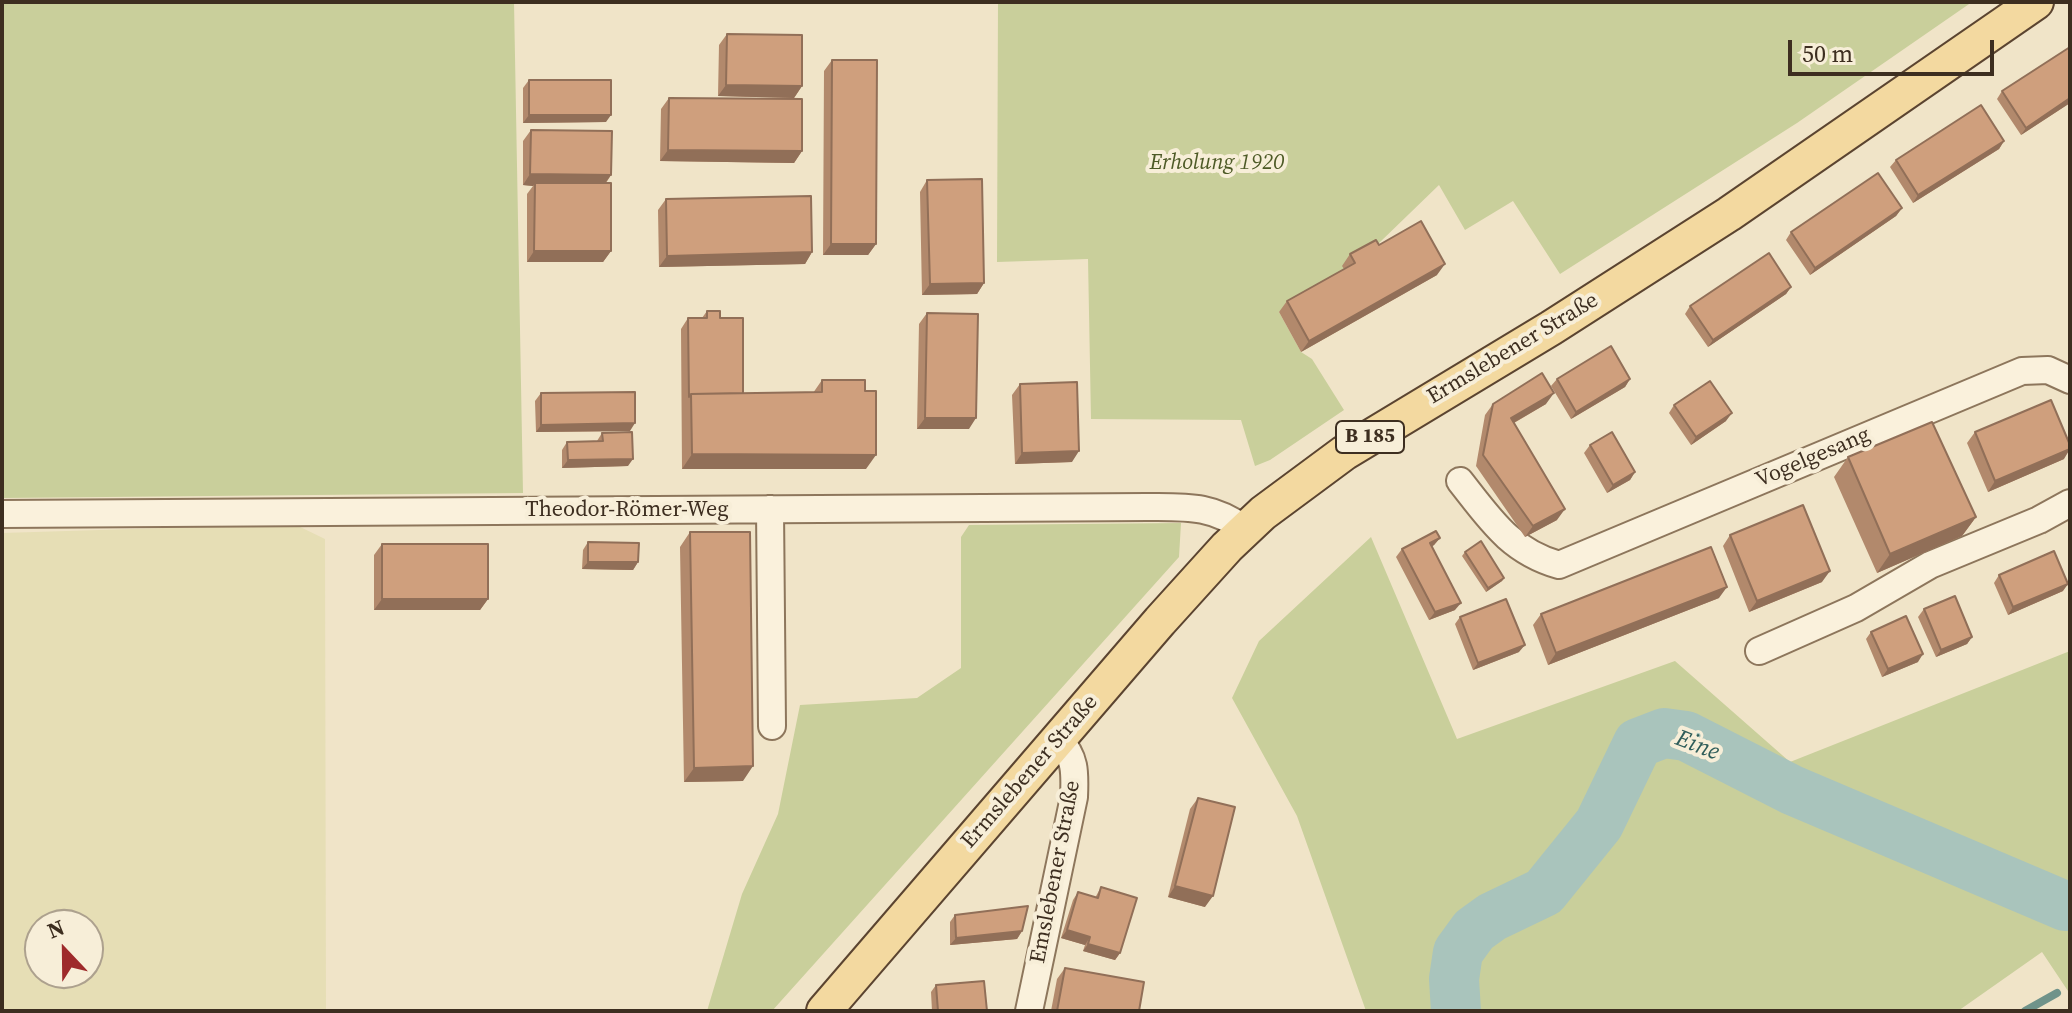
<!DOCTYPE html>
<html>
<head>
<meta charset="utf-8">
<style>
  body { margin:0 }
  #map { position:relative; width:2072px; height:1013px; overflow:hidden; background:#f0e4c8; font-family:"Source Serif 4",serif }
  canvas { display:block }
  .frame { position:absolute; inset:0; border:4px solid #3d2e20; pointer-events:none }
  .north { position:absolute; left:24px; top:909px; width:80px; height:80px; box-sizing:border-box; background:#f7eed8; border:2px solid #ada18e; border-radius:50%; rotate:338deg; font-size:22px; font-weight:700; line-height:32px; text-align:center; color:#3d2e20 }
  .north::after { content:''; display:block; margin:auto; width:28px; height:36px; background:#9e2a2b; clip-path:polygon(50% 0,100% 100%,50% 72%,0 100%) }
  .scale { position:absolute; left:1788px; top:40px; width:206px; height:36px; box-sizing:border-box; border:4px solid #3d2e20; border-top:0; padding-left:10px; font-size:24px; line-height:28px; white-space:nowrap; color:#3d2e20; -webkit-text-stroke:6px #f7eed8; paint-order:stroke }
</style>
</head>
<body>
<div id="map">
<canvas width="2072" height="1013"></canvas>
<div class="frame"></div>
<div class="north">N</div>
<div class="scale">50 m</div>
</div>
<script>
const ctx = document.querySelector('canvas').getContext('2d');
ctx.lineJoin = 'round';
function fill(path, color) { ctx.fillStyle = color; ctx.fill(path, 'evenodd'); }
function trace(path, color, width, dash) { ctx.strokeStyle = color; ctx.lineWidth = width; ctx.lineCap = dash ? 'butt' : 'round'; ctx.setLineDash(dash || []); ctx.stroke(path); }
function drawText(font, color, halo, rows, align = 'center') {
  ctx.font = font + ' "Source Serif 4",serif'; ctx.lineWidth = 8; ctx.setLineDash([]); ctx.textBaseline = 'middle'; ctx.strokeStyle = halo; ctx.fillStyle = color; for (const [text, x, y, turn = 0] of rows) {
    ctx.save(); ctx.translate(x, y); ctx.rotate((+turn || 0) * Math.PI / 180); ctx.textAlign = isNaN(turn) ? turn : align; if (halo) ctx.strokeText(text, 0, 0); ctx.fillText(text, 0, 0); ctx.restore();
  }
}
fill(new Path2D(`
  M294,524l31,15 1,472h-324v-478zM40,925h48v48h-48z`), '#e6deb5');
fill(new Path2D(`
  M2,2h512l9,491 -521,5z
  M998,2h974l-175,121 -237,151 -47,-73 -48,29 -26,-45 -92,89 -68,38 22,40 11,7 32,51 -74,50 -15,6 -14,-46 -150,-1 -3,-160 -91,3z
  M1181,523l-2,34 -407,454h-65l35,-117 36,-80 22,-109 117,-7 44,-30v-131l8,-12z
  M1371,537l86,202 218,-78 115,101 280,-111v343l-28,-42 -84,59h-592l-69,-195 -65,-118 27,-57z`), '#c9cf9b');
trace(new Path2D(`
  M2025,1011l32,-18`), '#6f938a', 8);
trace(new Path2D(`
  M1456,1011l-2,-32 4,-27 16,-22 18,-13 52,-25 55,-68 39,-81 26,-10 22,3 106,54 273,116 5,-1`), '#a9c4bc', 50);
const minor = new Path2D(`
  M1460,481c30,38 50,70 99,84l463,-194 26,-1 22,10
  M770,509l2,217
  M2,514l1145,-7c40,0 66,-2 99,23
  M1759,651l97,-43 74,-43 109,-45 31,-17
  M1029,1011l45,-214c1,-24 2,-40 -16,-58`);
const major = new Path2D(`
  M824,1011l336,-390 67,-74 36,-34 81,-60 207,-125 178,-114 307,-212`);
trace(minor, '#8d765c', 30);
trace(major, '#5b4430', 38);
trace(minor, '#faf1dc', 26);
trace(major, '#f3d9a0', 34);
fill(new Path2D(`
  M727,34l75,52 -8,12 -76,-2 1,-51z
  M832,60l44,184 -8,11h-45l1,-184z
  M529,80l77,42 -83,1v-35z
  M2002,91l68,12 -49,32 -24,-36z
  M669,98l133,53 -8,12 -134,-2 1,-52z
  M531,130l80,45 -5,8 5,68 -8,11h-76v-68l6,-8 -10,-1v-44z
  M2004,141l-5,8 -86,54 -23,-36 6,-7z
  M927,180l57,103 -7,11 -55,1 -2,-103z
  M666,199l146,53 -7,12 -146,3 -1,-57z
  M1902,208l-6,8 -86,59 -24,-35 5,-8z
  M1379,245l58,30 -136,77 -22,-40 8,-11 57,-32 -2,-3 8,-12z
  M1791,287l-5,7 -78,53 -23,-33 5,-8z
  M707,311l13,7 23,75h70l9,-13 44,89h-184l-1,-140 7,-11h14z
  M927,313l42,116h-52l2,-105z
  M1557,379h73l-5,8 -54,32 -20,-33z
  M1020,384l52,78 -57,2 -3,-69z
  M541,393l89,38 -94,1 -1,-31z
  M1493,404h53l-32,19 43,97 -32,17 -49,-71 9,-51z
  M1674,405l52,16 -35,24 -22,-32z
  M1975,432l89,27 -76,33 -21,-49z
  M602,433l26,33 -66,2v-18l5,-8 30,-1z
  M1590,445l45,27 -5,8 -23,13 -23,-40z
  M1848,457l128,60 -14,19 -85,37 -43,-96z
  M690,532l53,249 -59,1 -4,-235z
  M1730,535l92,47 -73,30 -26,-66z
  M1440,538l-6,7 -3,2 24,63 -26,10 -33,-63 6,-8z
  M588,542l50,20 -5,8 -51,-1 1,-19z
  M382,544l106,55 -8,11h-106v-55z
  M1465,552l39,26 -2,3 -16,11 -24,-36z
  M1999,575l64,16 -55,24 -14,-32z
  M1719,598l-171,67 -15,-40 8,-11z
  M1924,609l48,28 -5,7 -31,13 -18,-40z
  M1460,617l59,35 -46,18 -18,-46z
  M1871,632l47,30 -36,15 -16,-38z
  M1198,798l7,109 -37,-10 22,-88z
  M1101,887l19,66 -5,7 -32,-9 2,-6 -24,-7 12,-38 5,-8 17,6z
  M955,915l67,16 -5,8 -67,6v-23z
  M1065,968l74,43h-88l6,-32z
  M936,985l51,26h-55l-1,-19z`), '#b2896c');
fill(new Path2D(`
  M726,85l76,1 -8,12 -76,-2z
  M2070,98v5l-49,32 5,-7z
  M529,115h82l-5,7 -83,1z
  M2004,141l-5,8 -86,54 5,-8z
  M668,150l134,1 -8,12 -134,-2z
  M530,174l81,1 -8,11 -68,-3 -2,3 -10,-1z
  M1902,208l-6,8 -86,59 5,-7z
  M831,244h45l-8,11h-45z
  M534,251h77l-8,11h-76z
  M812,252l-7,12 -146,3 8,-11z
  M1445,264l-8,11 -136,77 8,-11z
  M984,283l-7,11 -55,1 8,-11z
  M1791,287l-5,7 -78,53 5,-7z
  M1630,379l-5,8 -54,32 5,-7z
  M1554,393l-8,11 -43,25 8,-11z
  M1732,413l-6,8 -35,24 5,-8z
  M925,418h51l-7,11h-52z
  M635,423l-5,8 -94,1 5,-7z
  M2070,449l-6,10 -76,33 7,-11z
  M1079,451l-7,11 -57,2 7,-11z
  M692,454l184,1 -10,14h-184z
  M633,459l-5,7 -66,2 6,-8z
  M1635,472l-5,8 -23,13 6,-8z
  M1565,509l-8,11 -32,17 8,-11z
  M1976,517l-14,19 -85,37 13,-19z
  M1440,538l-6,7 -10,6 6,-8z
  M588,562h50l-5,8 -51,-1z
  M1830,571l-8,11 -73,30 8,-11z
  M1504,578l-2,3 -16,11 2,-4z
  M2068,584l-5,7 -55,24 5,-8z
  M1727,587l-8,11 -171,67 8,-12z
  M382,599h106l-8,11h-106z
  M1461,603l-6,7 -26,10 6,-8z
  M1972,637l-5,7 -31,13 5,-7z
  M1525,645l-6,7 -46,18 5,-7z
  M1923,654l-5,8 -36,15 6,-8z
  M753,766l-10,15 -59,1 10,-14z
  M1175,886l38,10 -8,11 -37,-10z
  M1067,930l23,7 -5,8 -24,-7z
  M1022,931l-5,8 -67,6 6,-7z
  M1088,944l32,9 -5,7 -32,-9z`), '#916f58');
const building = new Path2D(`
  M727,34l75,1v51l-76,-1z
  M2070,47v51l-44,30 -24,-37z
  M832,60h45l-1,184h-45z
  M529,80h82v35h-82z
  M669,98l133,1v52l-134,-1z
  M1981,105l23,36 -86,54 -22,-35z
  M531,130l81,1 -1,44 -81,-1z
  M1878,173l24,35 -87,60 -24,-36z
  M982,179l2,104 -54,1 -3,-104z
  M535,183h76v68h-77z
  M811,196l1,56 -145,4 -1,-57z
  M1421,221l24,43 -136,77 -22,-40 68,-38 -5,-9 26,-14 3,5z
  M1769,253l22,34 -78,53 -23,-34z
  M707,311h13v7h23v75l-52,1 -2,3 -1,-79h19z
  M927,313l51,1 -2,104h-51z
  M1611,346l19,33 -54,33 -19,-33z
  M1542,373l12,20 -43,25 54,91 -32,17 -50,-71 10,-51z
  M822,380h43v11h11v64l-184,-1 -1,-60 131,-2z
  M1710,381l22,32 -36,24 -22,-32z
  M1077,382l2,69 -57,2 -2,-69z
  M635,392v31l-94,2v-32z
  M2051,400l19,45v4l-75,32 -20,-49z
  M1932,422l44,95 -86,37 -42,-97z
  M632,432l1,27 -65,1 -1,-18 36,-1 -1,-8z
  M1612,432l23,40 -22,13 -23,-40z
  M1803,505l27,66 -73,30 -27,-66z
  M1436,531l4,7 -10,5 31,60 -26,9 -33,-63z
  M690,532h60l3,234 -59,2z
  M1481,541l23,37 -16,10 -23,-36z
  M588,542l51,1 -1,19h-50z
  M382,544h106v55h-106z
  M1711,547l16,40 -171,66 -15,-39z
  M2054,551l14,33 -55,23 -14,-32z
  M1955,596l17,41 -31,13 -17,-41z
  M1506,599l19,46 -47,18 -18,-46z
  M1906,616l17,38 -35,15 -17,-37z
  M1198,798l37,9 -22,89 -38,-10z
  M1101,887l36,11 -17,55 -32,-9 2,-7 -23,-7 11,-38 20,6z
  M1028,906l-6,25 -66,7 -1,-23z
  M1065,968l79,14 -5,29h-82z
  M984,981l3,30h-49l-2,-26z`);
fill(building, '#cf9f7d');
trace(building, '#916f58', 2);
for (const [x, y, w] of [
  [1370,437,68]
]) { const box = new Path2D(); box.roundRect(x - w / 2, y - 16, w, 32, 6); ctx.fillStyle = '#f7eed8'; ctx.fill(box); trace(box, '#3d2e20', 2); }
drawText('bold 20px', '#3d2e20', null, [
  ["B 185",1370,437]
]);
drawText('italic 22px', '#4d5a26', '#f7eed8', [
  ["Erholung 1920",1217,163]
]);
drawText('22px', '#3d2e20', '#f7eed8', [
  ["Ermslebener Straße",1513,349,-31],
  ["Vogelgesang",1813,458,-23],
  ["Theodor-Römer-Weg",627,510],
  ["Ermslebener Straße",1030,772,-49],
  ["Emslebener Straße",1056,872,-79]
]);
drawText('italic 24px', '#2f5d5a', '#f7eed8', [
  ["Eine",1697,746,21]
]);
</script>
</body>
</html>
